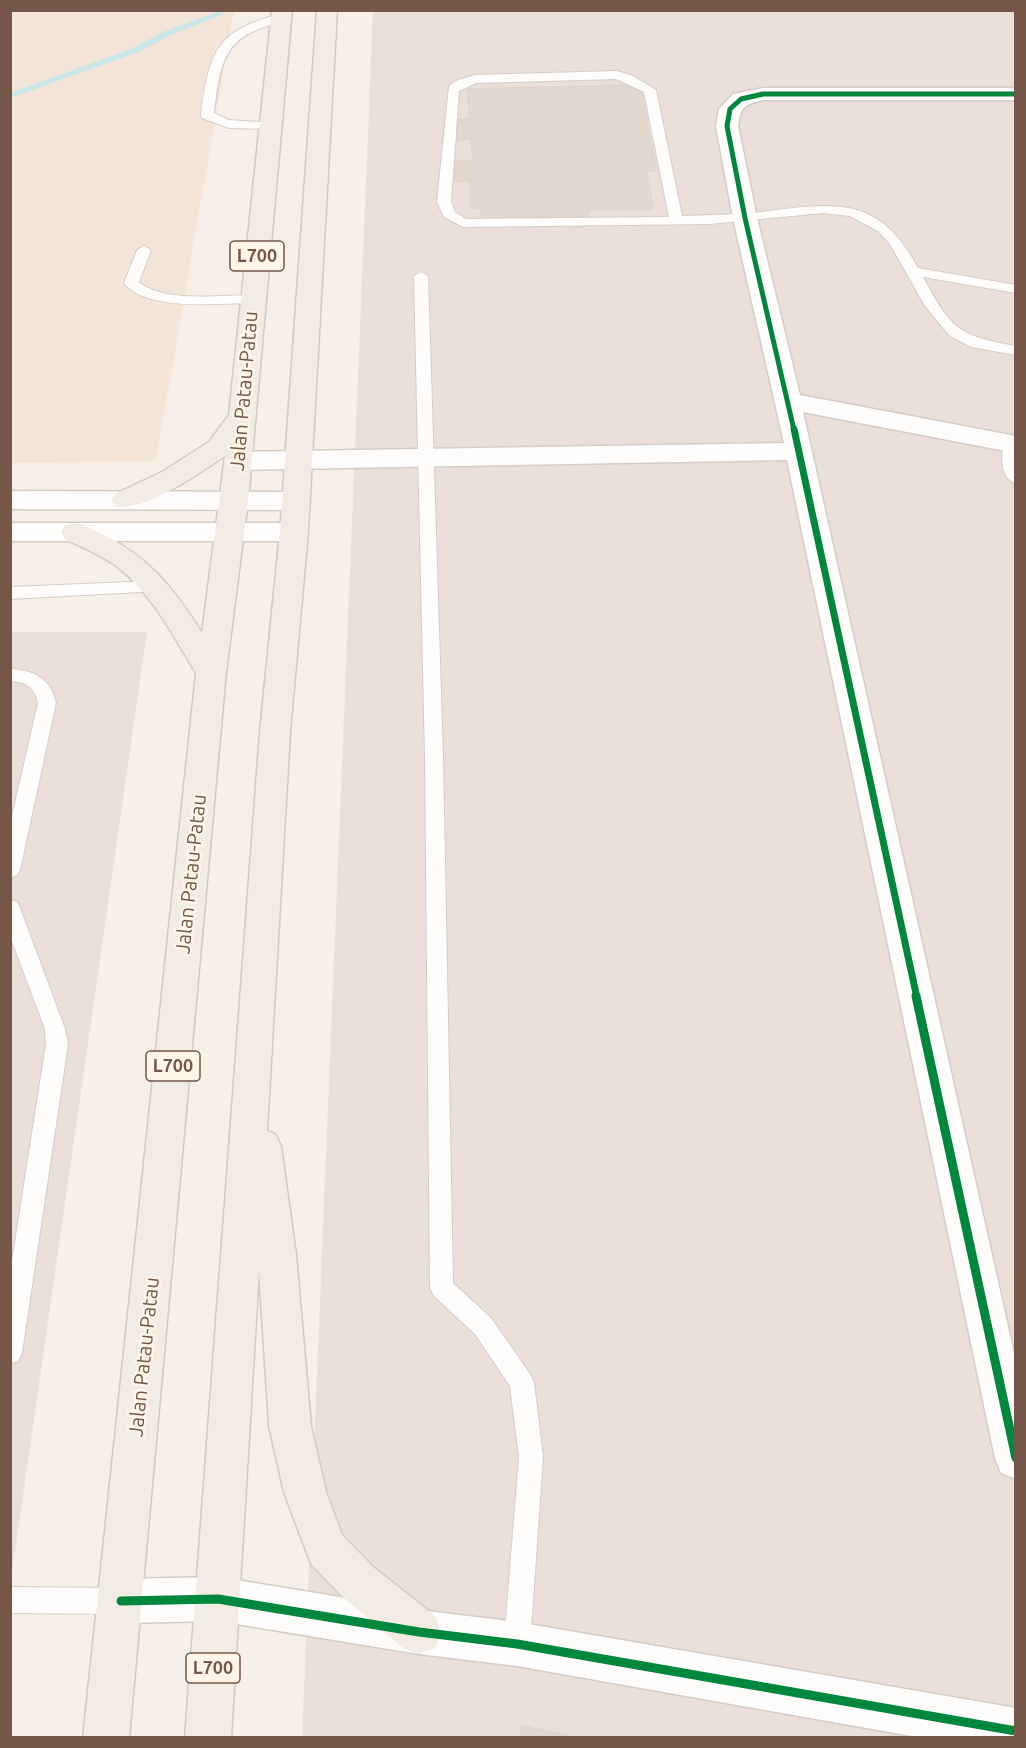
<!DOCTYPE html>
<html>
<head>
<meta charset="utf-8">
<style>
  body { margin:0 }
  #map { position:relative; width:1026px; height:1748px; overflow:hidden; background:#f7f0e8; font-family:Ubuntu,sans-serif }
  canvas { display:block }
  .frame { position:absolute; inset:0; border:12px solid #755648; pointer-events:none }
</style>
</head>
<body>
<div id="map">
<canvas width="1026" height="1748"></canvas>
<div class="frame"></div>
</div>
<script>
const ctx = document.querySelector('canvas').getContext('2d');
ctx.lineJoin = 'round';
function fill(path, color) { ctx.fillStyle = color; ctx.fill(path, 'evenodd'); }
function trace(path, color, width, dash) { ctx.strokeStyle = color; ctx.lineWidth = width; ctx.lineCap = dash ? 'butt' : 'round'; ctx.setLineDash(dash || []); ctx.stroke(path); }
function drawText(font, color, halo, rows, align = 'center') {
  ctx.font = font + ' Ubuntu,sans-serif'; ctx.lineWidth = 5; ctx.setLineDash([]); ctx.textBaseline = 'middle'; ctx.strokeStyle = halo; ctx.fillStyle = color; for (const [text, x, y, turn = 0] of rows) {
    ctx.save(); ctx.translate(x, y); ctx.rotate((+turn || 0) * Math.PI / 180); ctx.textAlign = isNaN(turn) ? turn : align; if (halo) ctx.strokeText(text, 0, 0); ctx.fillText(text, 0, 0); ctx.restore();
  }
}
fill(new Path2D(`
  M10,11h224l-78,450 -145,2z`), '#f3e5d8');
fill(new Path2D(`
  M373,11h642v1726l-713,1z
  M11,632h136l-136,947z`), '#eae0d9');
fill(new Path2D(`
  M222,10h11l-64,26 -30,16 -129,46v-5l123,-45 30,-16z`), '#cae6e7');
const building = new Path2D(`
  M640,85l16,85 -10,1 7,38 -66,1 1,6 -106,3 -1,-11h-10l-1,-27h-15l-1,-20h19l-2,-22 -15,1 -2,-20 16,-1 -2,-30z
  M522,1726l57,12h-58z`);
fill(building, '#e3d8d0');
trace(building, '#e0d3ca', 1.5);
const service = new Path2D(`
  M281,14l4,1v6c-60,14 -64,35 -71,92l15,7 45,3 1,3 -1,3 -45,-1 -27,-10 -1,-3c8,-63 15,-85 80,-101z
  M617,71l16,5 23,14 26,126c26,-1 53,-1 79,-4 74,-9 117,-18 157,56l98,17v8l-93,-16c28,52 35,59 93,69v9l-45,-8 -21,-11 -25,-30 -35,-62 -12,-13 -28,-15 -27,-3 -114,11 -246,3 -19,-10 -7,-15 12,-116 9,-6 17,-5zM616,79l28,13 25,125 -203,2 -11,-7 -4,-10 8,-111 17,-8z
  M144,246l7,4 -12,32c25,21 82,13 114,13l7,4 -7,4c-34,0 -106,9 -129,-20l13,-33z
  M421,272l7,4 15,481 10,526 38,35 39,56 4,8 9,75 -13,187 -4,9 -9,4 -9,-4 -4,-9 15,-187 -9,-71 -35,-52 -41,-38 -4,-8 -5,-531 -11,-481z
  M1012,439l4,1v43c-16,-4 -15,-27 -12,-39z
  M153,581l6,2 2,4 -2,4 -149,8v-12z
  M10,669c24,1 41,10 46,34l-36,167 -3,5 -7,3v-53l28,-122c-3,-16 -12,-21 -28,-22z
  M10,900l7,2 3,6 45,121 3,15 -46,309 -4,8 -8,3v-90l36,-230 -1,-15 -35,-93z
  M10,1587l111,1 9,4 4,9 -4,9 -9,4 -111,-1z`);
const minor = new Path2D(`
  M763,88h253v12h-253c-19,5 -22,6 -25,26l19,92 43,177 216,41v17l-213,-41 213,950v117l-15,-6 -6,-15 -208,-998 -550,10 -9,-3 -4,-6 4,-6 9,-3 547,-9 -51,-225 -17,-92 3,-17 14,-15z
  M218,1577l201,33 98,12 499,86v30h-93l-406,-72 -98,-12 -201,-33 -97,2 -16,-6 -6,-16 6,-16 16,-6z`);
const tertiary = new Path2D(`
  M10,491l285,1 10,3 4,6 -4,6 -10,3 -285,-1z
  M10,523h284l10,2 4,7 -4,7 -10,2h-284z`);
const primary = new Path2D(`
  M272,10h20l-44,491 -22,171 -97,1066h-46l113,-1065c-23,-38 -45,-81 -81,-108 -16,-11 -33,-18 -50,-26l-4,-7 4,-7c14,-4 23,2 35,8 49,24 73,54 102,100l23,-177c-23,15 -83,58 -110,50l-4,-6 4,-6 47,-22 47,-30 20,-27z
  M317,10h20l-29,522 -18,200 -23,399 8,3 6,12 15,109 15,171 15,66 16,43 31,32 62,49 6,16 -6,16 -16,6 -16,-6 -60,-51 -32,-33 -27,-72 -15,-66 -10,-156 -28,468h-46l75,-1006 20,-200z`);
trace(service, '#d5ccc6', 2);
trace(minor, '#d5ccc6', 3);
trace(tertiary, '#d5ccc6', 3);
trace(primary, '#d5cbc5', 3);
fill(service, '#fefdfc');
fill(minor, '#fefdfc');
fill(tertiary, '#fefdfc');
fill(primary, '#f2ece4');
trace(new Path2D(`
  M794,430l-49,-212 -18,-92 3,-17 11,-10 22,-5h253`), '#00873e', 5);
trace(new Path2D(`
  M794,429l123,569`), '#00873e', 7);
trace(new Path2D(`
  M916,996l100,462
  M121,1601l97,-2 201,33 98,12 499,87`), '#00873e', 9);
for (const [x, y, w] of [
  [257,256,54],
  [173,1066,54],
  [213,1668,54]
]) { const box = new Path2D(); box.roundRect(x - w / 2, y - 15, w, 30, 4.5); ctx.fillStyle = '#fff5e9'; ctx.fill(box); trace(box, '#755648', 1.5); }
drawText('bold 18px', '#755648', null, [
  ["L700",257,256],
  ["L700",173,1066],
  ["L700",213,1668]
]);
drawText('20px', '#755648', '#fff5e9', [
  ["Jalan Patau-Patau",244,391,-85],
  ["Jalan Patau-Patau",191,874,-84],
  ["Jalan Patau-Patau",144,1357,-84]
]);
</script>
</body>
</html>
